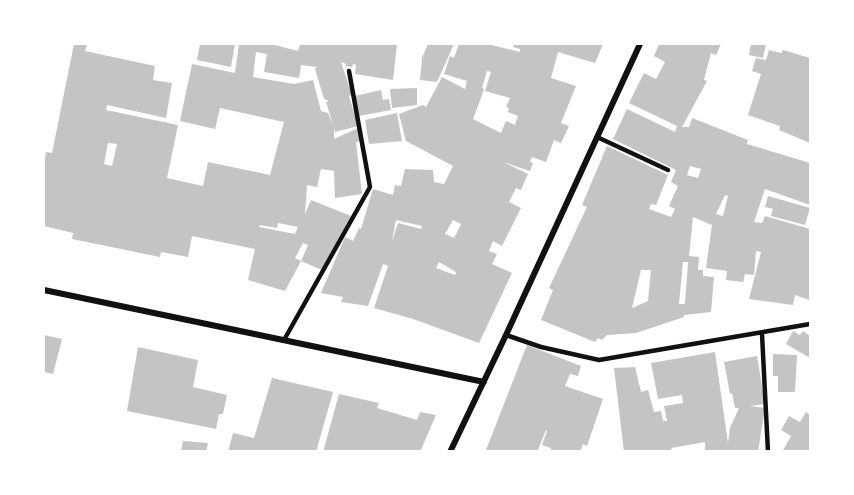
<!DOCTYPE html>
<html>
<head>
<meta charset="utf-8">
<style>
  body { margin:0 }
  #map { position:relative; width:854px; height:495px; overflow:hidden; background:#fff; font-family:Signika,sans-serif }
  canvas { display:block }
  .frame { position:absolute; inset:0; border:45px solid #fff; pointer-events:none }
</style>
</head>
<body>
<div id="map">
<canvas width="854" height="495"></canvas>
<div class="frame"></div>
</div>
<script>
const ctx = document.querySelector('canvas').getContext('2d');
ctx.lineJoin = 'round';
function fill(path, color) { ctx.fillStyle = color; ctx.fill(path, 'evenodd'); }
function trace(path, color, width, dash) { ctx.strokeStyle = color; ctx.lineWidth = width; ctx.lineCap = dash ? 'butt' : 'round'; ctx.setLineDash(dash || []); ctx.stroke(path); }
fill(new Path2D(`
  M74,44h13l-2,7 70,15 -2,14 19,3 -6,35 -59,-13 -1,5 72,15 -11,53 36,8 5,-24 62,13 14,-53 -64,-14 -5,21 -35,-8 12,-57 43,9 4,-29h32l27,7 2,-7h97l-4,36 -38,-6 1,-9 -3,-1 -1,3 -7,-1 1,-2 -5,-2 11,33 -3,1 9,30 -23,6 -1,-4v11l24,-11 2,13 -4,1 6,52 -27,4 -1,-27 -13,-2 -4,18 -10,-2 -2,29 6,-14 40,16 -29,54 -21,-9 7,-16 -5,-2 -8,15 6,3 -16,30 -37,-11 7,-31 -63,-13 -4,21 -27,-5 -1,5 -88,-18 1,-6 -29,-7v-62l2,-12 6,1zM256,52l11,2 -3,18 35,6 2,-13 16,2 -2,2 9,30 5,2 -3,1 7,23 -5,-12 -7,-2 -8,-31 -19,4 -41,-7zM108,143l9,1 -5,22 -8,-2zM278,223l20,4 -3,7 -36,-7 1,-2 17,3z
  M200,44h35l-4,23 -34,-7z
  M428,44h26l-17,38 -17,-2 2,-22z
  M459,44h28l33,8v-3l-7,-2 1,-3h89l-8,19 -37,-11 -7,26 25,8 -15,37 8,3 -8,17 -7,-3 -8,22 -14,-5 -2,5 3,1 -3,8 -27,-9 25,12 -7,16 -5,-2 -7,14 12,6 -19,38 -9,-5 -4,10 8,3 -5,10 20,9 -33,70 -66,-24 -39,-11 14,-42 -5,-2 -15,42 -27,-4 2,-5 -22,-4 24,-56 8,4 6,-13 2,1 12,-40 20,6 2,-10 6,1 4,-17 28,1 1,12 10,2 9,-18 -47,-25 -7,-27 24,-9 3,2 16,-30 23,12 2,-8 -23,-7 6,-18 4,2zM487,71l4,1 -6,19 25,7 -4,9 3,1 -1,4 10,4 -3,9 -9,-4 -5,12 -28,-14 8,-21 3,-9 -2,-1zM396,220l26,6 -1,3 -23,-6 -6,18zM453,220l8,4 -7,14 -9,-4zM439,262l17,10 -1,3 -19,-7z
  M659,44h62l-5,11 -5,-2 -7,27 3,1 -25,46h7l3,-9 56,22 -1,4 63,19v42l-45,-16 -11,33 8,1 3,-7 45,13v67l-1,4 -14,-5 -2,10 -44,-6 12,-47 -5,-1 -2,24 -9,-1 -2,8 -17,-2 1,-9 -21,-3 6,-43 -19,-8 -4,39 10,1 -1,13h5v6l11,1 -3,35 -27,3v2l-48,16 -29,2 -5,5 -4,-2 -3,4 -54,-22 12,-30 -4,-2 38,-81 -5,-2 25,-59 61,29 -12,30 -5,-1 -2,5 22,8 4,-8 -6,-3 9,-20 -7,-4 5,-12 -63,-31 14,-30 48,23 2,-6 -48,-23 15,-30 12,6 9,-17 -11,-6zM690,166l11,3 -3,9 -11,-3zM725,195l3,1 -5,20 -7,-2zM683,262h5l-3,42h-6zM641,270h10l-3,31 -16,7z
  M751,44h15l-3,14 -14,-3z
  M769,50l12,3 2,-3 27,8v85l-31,-13 1,-4 -32,-11 13,-41 -9,-3 4,-13 10,2z
  M417,88v17l-25,3 -2,-19z
  M381,90l2,10 6,-1 2,11 -32,6 -4,-20z
  M397,113l5,28 -33,3 -4,-24z
  M768,196l42,12 -5,17 -34,-9 2,-7 -8,-2z
  M793,331l7,4 3,-4 7,5v22l-24,-14z
  M44,335l18,4 -9,35 -9,-2z
  M527,345l54,21 -3,10 -8,-2 -5,12 38,13 -16,47 -4,-2 -3,8h-30l1,-4 -9,-3 5,-14 -1,-1 -9,22 -51,-2z
  M138,347l60,13 -5,27 34,8 -4,19h-4l-3,15 -89,-18z
  M715,352l13,91 2,-15 9,-20h-4l-3,-15 -2,1 -6,-32 33,-6 8,48 -15,2 15,2 -7,44h-53v-10l-34,6 1,4h-48l-10,-84 21,-1 6,25 7,-2 6,22 7,-1 2,10h4l-3,-15 19,-3 -1,-8 -24,4 -7,-36z
  M773,354l24,1 -2,37h-17v-16h-5z
  M272,378l61,14 -17,60h-88l5,-19 21,5z
  M339,394l40,9 -2,5 40,12 3,-8 16,3 -16,37h-97z
  M806,412l4,3v37h-28l9,-16 -10,-6 8,-14 11,6z
  M183,441l25,2 -2,9h-25z`), '#c4c4c4');
trace(new Path2D(`
  M597,137l71,33
  M762,334l6,118
  M506,335l35,12 58,13 211,-36
  M284,340l86,-153 -21,-116`), '#111', 4.5);
trace(new Path2D(`
  M44,290l440,92
  M450,452l56,-117 134,-291`), '#111', 6);
</script>
</body>
</html>
